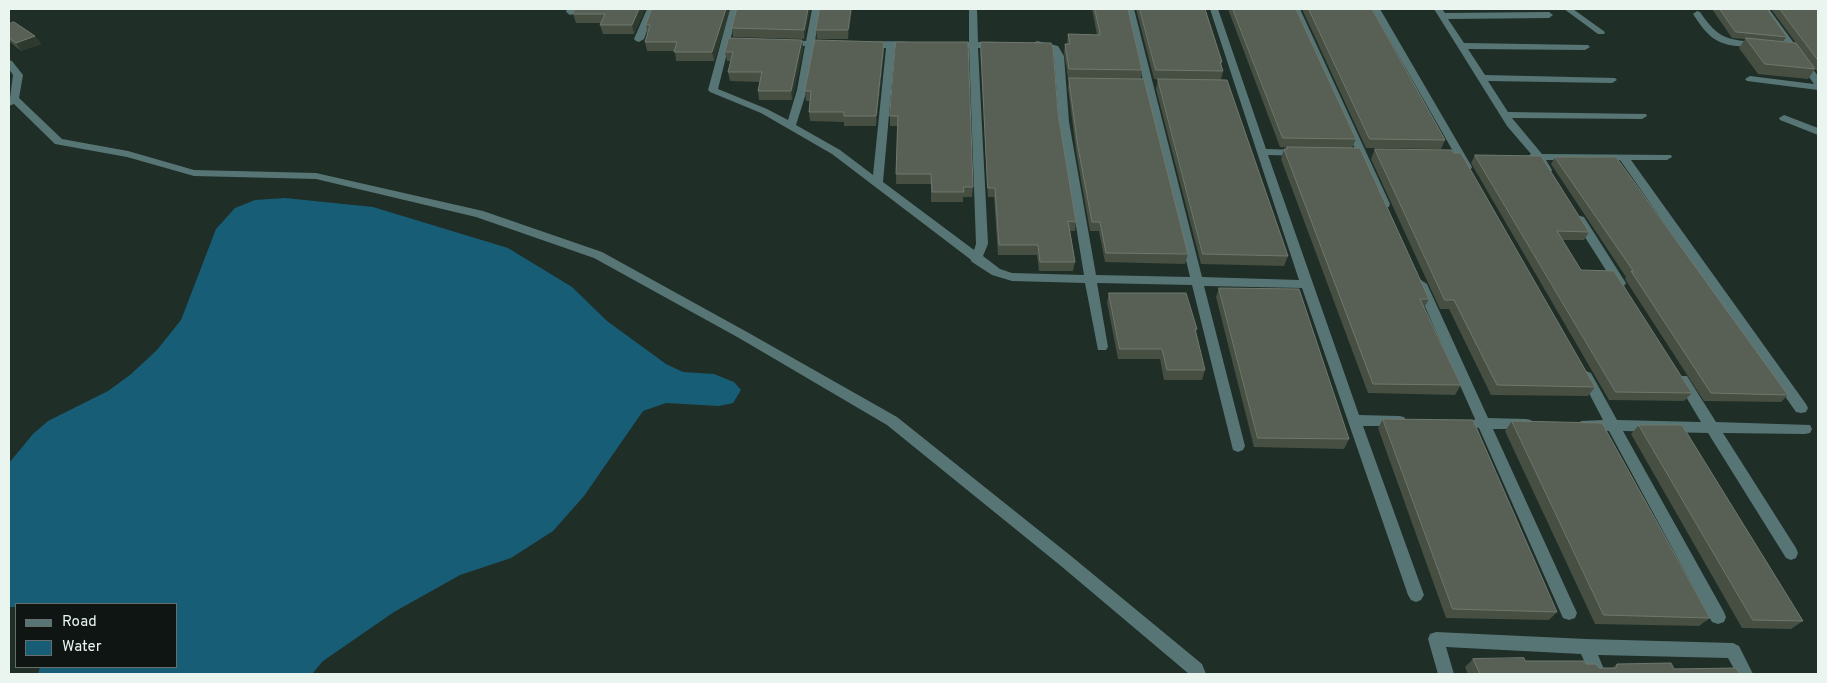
<!DOCTYPE html>
<html>
<head>
<meta charset="utf-8">
<style>
  body { margin:0 }
  #map { position:relative; width:1827px; height:683px; overflow:hidden; background:#1f2e27; font-family:Overpass,sans-serif }
  canvas { display:block }
  .frame { position:absolute; inset:0; border:10px solid #ebf5f0; pointer-events:none }
  .legend { position:absolute; left:15px; top:603px; width:162px; height:65px; box-sizing:border-box; background:#0e1512; border:1px solid #666f6b; margin:0; padding:6px 9px; list-style:none; font-size:15px; color:#ebf5f0 }
  .legend li { display:flex; align-items:center; gap:10px; height:25px }
  .legend b { width:25px; border:1px solid #666f6b }
</style>
</head>
<body>
<div id="map">
<canvas width="1827" height="683"></canvas>
<div class="frame"></div>
<ul class="legend">
<li><b style="height:6px;background:#577575"></b>Road</li>
<li><b style="height:14px;background:#185d76"></b>Water</li>
</ul>
</div>
<script>
const ctx = document.querySelector('canvas').getContext('2d');
ctx.lineJoin = 'round';
function fill(path, color) { ctx.fillStyle = color; ctx.fill(path, 'evenodd'); }
function trace(path, color, width, dash) { ctx.strokeStyle = color; ctx.lineWidth = width; ctx.lineCap = dash ? 'butt' : 'round'; ctx.setLineDash(dash || []); ctx.stroke(path); }
fill(new Path2D(`
  M285,198l88,9 135,41 64,39 35,34 59,43 17,8 31,2 20,8 7,8 -8,13 -14,3 -53,-3 -23,8 -59,85 -31,35 -42,27 -51,17 -66,37 -71,49 -11,13h-274l2,-7h136v-63h-160v3h-7v-144l24,-29 15,-13 60,-30 22,-16 27,-25 24,-30 35,-91 19,-21 20,-8z`), '#185d76');
fill(new Path2D(`
  M567,9h8l-2,5 -3,1 -4,-3z
  M647,9h8l-11,30 -5,3 -3,-1 -2,-2z
  M730,9h8l-20,80 49,20 21,11 9,-30 8,-44h-18l-5,-3 5,-3 19,1 6,-32h8l-5,32h15l5,3 -5,3 -16,-1 -7,44 -11,35 44,25 33,25 13,-127h-19l-5,-3c8,-5 43,-4 53,-2l2,2 -5,3h-17l-12,134 91,68 2,-6 -7,-196h-17l-5,-3 5,-3h17v-33h8l1,33h19l5,3 -5,3h-19l10,196 -5,12 17,13 12,4 72,2 -25,-153 -5,-66 -3,-6 -19,-6 5,-3 21,5 6,10 5,66 27,153 94,2 -64,-268h8l68,268 97,3 -89,-271h8l48,140 34,1 5,3 -5,3 -32,-1 91,260 40,1 5,1 2,4 -2,4 -5,1h-36l61,169 -3,5 -5,2 -5,-2 -3,-5 -106,-307 -98,-2 41,160 -2,4 -5,2 -5,-2 -41,-165 -95,-2 11,64 -2,3h-8l-13,-67 -73,-2 -20,-6 -20,-13 -2,-3 -138,-105 -71,-41 -51,-21 -2,-2z
  M1292,9h8l90,195 -1,3h-8l-1,-3z
  M1372,9h8l92,158 -1,2h-8l-1,-2z
  M1434,9h8l3,4 104,-1 4,3 -4,3 -101,1 16,24 124,2 2,2 -5,3 -117,-1 17,26 130,3 2,2 -5,3 -124,-2 20,31 138,2 1,2 -5,3 -130,-1 30,36 129,1 1,2 -5,3h-36l175,244 2,4 -2,4 -5,1 -5,-1 -176,-252h-74l6,10 -1,2h-8l-7,-12 -8,-1 -1,-2 4,-3 -24,-28z
  M1564,9h9l32,23 -1,2h-6z
  M1761,9h8l49,67v14l-71,-9 -2,-2 5,-3 64,8z
  M1697,11l3,1c19,28 28,28 60,30l5,3 -5,3c-37,-3 -46,-1 -67,-34z
  M9,60l3,1 11,14 -4,23 43,41 66,12 66,19 122,3 167,38 119,41 145,80 150,85 174,139 131,108 4,10h-17l-128,-108 -174,-141 -148,-87 -145,-80 -118,-41 -160,-38 -122,-3 -67,-19 -72,-13 -41,-40 -5,2 4,-31 -4,-6z
  M1784,115l34,13v7l-38,-15 -1,-2z
  M1580,216l4,1 40,63 2,3 -2,3h-8l-42,-66z
  M1421,280l6,4 61,134 38,1 5,1 2,4 -2,4 -5,1h-33l84,184 -2,5 -6,2 -6,-2 -84,-190 -5,-1 -2,-4 3,-4 -60,-135z
  M1586,371l5,2 26,47 84,2 -25,-42 1,-4h10l29,46 94,3 2,4 -2,4 -5,1 -82,-1 73,115 2,5 -2,5 -5,2 -5,-2 -78,-125 -85,-2 101,181 2,5 -2,5 -6,2 -6,-2 -103,-191 -28,-2 -2,-4 2,-4 22,-1 -23,-44 1,-3z
  M1436,632l150,7 147,4 6,3 14,28h-16l-9,-16 -130,-3 8,19h-16l-9,-20 -135,-7 8,27h-16l-10,-35 2,-5z`), '#577575');
fill(new Path2D(`
  M576,9h69l-11,25h-31l-3,-9 1,-2h-25l-3,-9z
  M730,9l-16,52h-38l-1,-10h-28l-2,-9 3,-8 -2,-9z
  M810,9l-6,30 -71,-2 -1,-9z
  M820,9h32l-4,30h-31l-1,-9z
  M1092,9h36l14,61 -1,9 -73,-1 -4,-26 1,-8h2l1,-10 29,1z
  M1136,9h69l17,53 -1,3 2,6 -2,9 -67,-1z
  M1228,9h68l60,130 -4,9 -72,-1z
  M1302,9h70l73,131 -4,9 -75,-1z
  M1712,9h55l20,28 -4,4 13,2 -25,-34h47v64l-22,-30 19,26 -7,10 -50,-5 -19,-26 6,-9 -13,-1z
  M9,24l26,12 6,8 -20,7 -12,-10z
  M802,40l1,9 -11,51h-33l-1,-9 2,-9 -30,-1 -2,-9 3,-11h-4l-2,-9z
  M884,42v9l-8,75h-32v-4l-34,-1 -1,-9 1,-11h-4l-1,-10z
  M896,42l77,145 -1,10h-9v5h-32v-18h-35l1,-58h-7v-10z
  M981,42l77,71 18,109 -1,9h-5l5,31 -2,9h-34l-2,-16h-39l-4,-58h-6l-8,-146z
  M1069,78l119,176 -3,10 -80,-2 -6,-31h-9l-13,-74 -9,-69z
  M1158,79l130,177 -4,10 -83,-2 -45,-175z
  M1287,147l142,152 -5,9 37,77 -6,10 -87,-2 -87,-234 3,-10h2z
  M1375,149l220,238 -7,9 -97,-1 -42,-86h-9l-69,-150z
  M1475,155l114,77 -5,8h-22l19,30 111,123 -8,8 -75,-1 -138,-237z
  M1555,157l233,238 -7,7 -77,-1 -79,-122 1,-2 -75,-113z
  M1219,288l130,151 -5,10 -90,-2 -38,-150z
  M1109,293l88,36 -1,3 9,38 -3,10h-38l-4,-21h-42l-11,-57z
  M1383,419l174,193 -8,8 -103,-2 -68,-190z
  M1512,421l198,197 -11,8 -104,-2 -90,-193z
  M1639,425l164,196 -12,8 -49,-1 -111,-194z
  M1473,659l113,5 13,4h13l5,-4 123,10h-272l-3,-7z`), '#464f42');
fill(new Path2D(`
  M639,9h6l-11,25 -2,-9z
  M726,9h4l-16,52 -2,-9z
  M808,9h2l-6,30v-9z
  M851,9h1l-4,30v-9z
  M35,36l6,8 -20,7 -5,-8z
  M802,40l1,9 -11,51 -1,-9z
  M884,42v9l-8,75v-10z`), '#2f3a2f');
const building = new Path2D(`
  M576,9h63l-7,16h-32l5,-11h-32z
  M652,9h74l-14,43h-38l3,-10h-32l5,-17h-4z
  M737,9h71l-4,21 -72,-2z
  M820,9h31l-3,21h-32z
  M1095,9h33l14,61 -73,-1 -4,-25h5l-2,-10 32,1z
  M1140,9h65l17,53h-2l3,9 -67,-1z
  M1233,9h63l60,130 -73,-1z
  M1309,9h63l73,131 -75,-1z
  M1720,9h47l20,28 -51,-5z
  M1780,9h38v51z
  M14,22l21,14 -19,7 -7,-5v-14z
  M729,38l73,2 -11,51h-33l4,-19h-34l5,-20h-8z
  M1746,38l50,5 19,26 -50,-5z
  M815,40l69,2 -8,74h-32v-4h-35l2,-21h-6z
  M896,42h72l5,145h-10l1,5h-32l-1,-18h-35l2,-58h-8z
  M981,42l70,1 2,4 5,66 18,109 -8,-1 7,41h-35l-2,-17h-39l-4,-57h-7z
  M1069,78l75,1 44,175 -82,-1 -6,-31h-8l-14,-75z
  M1158,79l69,1 61,176 -85,-2z
  M1287,147l73,1 69,151h-9l41,86 -88,-1 -89,-235h3z
  M1375,149l77,1 1,3h8l134,234 -98,-2 -43,-85h-9z
  M1475,155l66,1 48,76 -32,-1 24,39 33,1 78,122 -76,-1z
  M1555,157h61l172,238 -77,-2 -80,-122h2z
  M1219,288l80,1 50,150 -91,-1z
  M1109,293h77l11,36h-2l10,41h-38l-5,-21h-42z
  M1383,419l90,1 84,192 -104,-3z
  M1512,421l90,2 108,195 -106,-3z
  M1639,425h43l121,196 -50,-1z
  M1524,658l1,3h59l2,3h10l3,4h17l1,-4 54,-1 3,6 62,-1 4,6h-260l-7,-15z`);
fill(building, '#586055');
trace(building, '#6f786d', 1);
</script>
</body>
</html>
